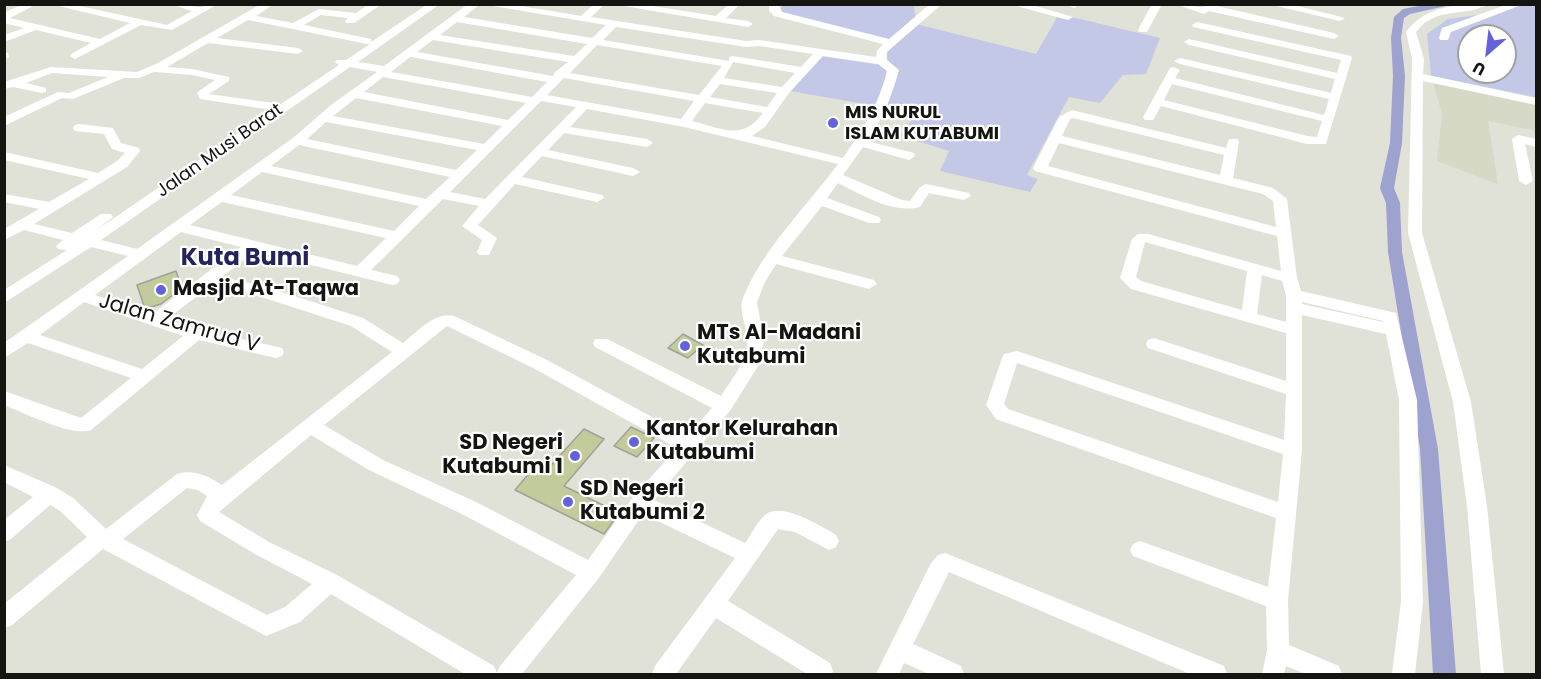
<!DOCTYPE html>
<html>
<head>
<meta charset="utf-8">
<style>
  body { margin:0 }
  #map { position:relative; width:1541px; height:679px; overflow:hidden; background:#e0e2d7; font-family:Poppins,sans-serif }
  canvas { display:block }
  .frame { position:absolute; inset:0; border:6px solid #141511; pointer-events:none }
  .north { position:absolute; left:1457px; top:24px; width:60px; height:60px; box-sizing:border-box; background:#fff; border:2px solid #a1a1a0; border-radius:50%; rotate:208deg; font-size:16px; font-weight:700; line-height:24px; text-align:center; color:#141511 }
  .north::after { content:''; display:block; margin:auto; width:21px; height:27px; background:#6462db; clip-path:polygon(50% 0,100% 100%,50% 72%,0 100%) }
</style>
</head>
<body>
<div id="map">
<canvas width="1541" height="679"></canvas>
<div class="frame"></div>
<div class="north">U</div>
</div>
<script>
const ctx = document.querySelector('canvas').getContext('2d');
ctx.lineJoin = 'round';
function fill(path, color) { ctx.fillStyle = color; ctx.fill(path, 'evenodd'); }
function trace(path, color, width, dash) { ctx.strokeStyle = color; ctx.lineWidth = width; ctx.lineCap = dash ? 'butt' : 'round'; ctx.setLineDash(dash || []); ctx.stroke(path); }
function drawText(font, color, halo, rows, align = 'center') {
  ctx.font = font + ' Poppins,sans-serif'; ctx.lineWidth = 4.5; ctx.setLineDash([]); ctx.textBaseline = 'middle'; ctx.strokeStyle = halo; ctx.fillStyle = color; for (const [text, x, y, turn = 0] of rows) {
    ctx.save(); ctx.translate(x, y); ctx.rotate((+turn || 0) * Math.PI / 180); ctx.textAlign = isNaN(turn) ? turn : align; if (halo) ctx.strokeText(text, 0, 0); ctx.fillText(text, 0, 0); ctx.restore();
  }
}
fill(new Path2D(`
  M1431,76l105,21v34l-48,-10 10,63 -61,-23 5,-47z`), '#d5d9c6');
fill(new Path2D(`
  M788,4l126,1 2,19 120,30 23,-40 101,24 -14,36 -23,1 -23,28 -31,-6 -42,78 11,4 -8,13 -90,-21 9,-20 -48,-15 15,-23 -126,-22 30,-35 61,9 1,-9 9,-13 -118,-32z
  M1508,5h28v92l-105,-21 -4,-42 21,-15 44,-6zM1469,36h36v36h-36z`), '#c3c8e7');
fill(new Path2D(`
  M1429,4h26l-45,10 -6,4 -3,20 4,38 -3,67 -8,45 6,15 2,49 36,197 18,225h-23l-13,-225 -32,-197 -2,-49 -6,-15 10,-45 3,-67 -2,-38 3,-21 9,-8z`), '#9da2ce');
const building = new Path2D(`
  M176,271l6,17 -21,16 -16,5 -8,-24z
  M683,334l20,11 -15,13 -20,-10z
  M631,427l23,11 -17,19 -23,-11z
  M584,429l20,10 -40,47 55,27 -15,21 -89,-44 17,-20 10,5z`);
fill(building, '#c1cb9c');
trace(building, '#a0a297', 1.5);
fill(new Path2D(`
  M23,4h14l-27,14 90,21 30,-16 -80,-19h21l96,21 25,-14 -22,-7 30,3 18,-3 -46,26 -31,-5 -66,34 -5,-3 1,-2 20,-11 -55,-13 -32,12v-7l20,-7 -20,-5v-10z
  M261,4h13l-18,12 37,7 26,-14 37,4 13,-9h13l-28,19h-8l-1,-2 3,-3 -27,-3 -17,10 67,14v3l57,-38h12l-82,58 26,4 84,-62h12l-16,13 128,21 14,-13 -125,-21h28l72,12 13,-12h11l-14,13 155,24 13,-1 117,17 1,-6 6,-7 -109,-28 -5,-5v-7h10l3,8 107,27 41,-35h12l-55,48v8l12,10c-7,26 -16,48 -32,71l47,12 1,3 -6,4 -46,-13 -20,28 59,25 8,1 10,-14 6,-3 43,9 2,3 -7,4 -35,-7 -9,14c-27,7 -58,-12 -82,-24l-11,15 52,19 2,3 -2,3h-10l-47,-17 -40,50 92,24 3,4 -8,5 -93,-25 -11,18 -8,20 7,39 -6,25 -28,45 -76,89 91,43c6,-8 12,-21 20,-28 16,-14 56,11 71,20l3,6 -3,6 -7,3 -34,-18 -17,-3 -50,72 102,62 3,8 -1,3h-25l-91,-56 -40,56h-24l3,-8 80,-108 -92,-44 -45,65 -76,95h-57l-134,-80 -31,28 -34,14 -163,-87 -91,76 -8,3v-24l83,-67 -28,-27 -9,-5 -39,34 -7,3v-22l29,-23 -29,-15v-17l53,23 16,10 33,31 71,-55c16,-5 31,2 45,11l170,-133 -41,-26 -96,-31 -43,-10 -45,34 31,10 84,19 2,4 -2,4 -6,2 -77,-18 -108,90c-20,7 -66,-17 -87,-25v-14l77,27 50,-40 -103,-35 -24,15v-15l124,-87 -37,-9 -87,56v-13l63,-40 -9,-1 -2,-3 7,-6 -39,-10 -20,10v-11l35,-20 -35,-7v-8l45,8 40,-23 -85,-19v-8l94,21 19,-12 8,-8 -13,-4 -8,-15 -29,-3 -2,-3 2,-3 4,-1 34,4 8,15 18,5 1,3 -13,16 -93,57 38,9 29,-19h10l2,3 -18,14 177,-121 -72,-11 -3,-6 2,-2 16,-11 -23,-5 -38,-3 -15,6h-15l-51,21 -11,-1 -58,28v-9l54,-25 11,1 39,-16 -56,-4 -26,10 20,5v4l-4,1 -29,-6 -9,2v-7l47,-15 86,5 21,-9zM248,20l119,24h3l-24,16h-9l-2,2 4,3 -58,39 -72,-10 20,-13v-4l-37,-8 -25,-2 41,-24 90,11 5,-3 -5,-3 -81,-10zM457,22l130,22 -13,12 -134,-21zM616,27l130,20 13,-1 54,8 -12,13 -68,-11 -4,1v4l-126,-21zM433,40l135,22 -13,10 -2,4 -136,-24zM597,45l125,21 -23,29 -129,-22zM823,56l55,8 9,7c-9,35 -23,57 -44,87l-91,-22 13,-9 24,-34zM410,57h1l136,25 -15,15 -141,-25zM733,62l62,11 -13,14 -58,-9zM350,67l27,5 -46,33 -38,33 -156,111 -36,-9zM383,77l143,26 -18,17 -144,-28zM564,78l130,23 -13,18 -134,-24zM720,84l57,9 -10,14 -57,-10zM356,98l146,28 -18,18 -151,-28zM541,101l35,6 -91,92 -35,-7zM705,103l58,10c-21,29 -42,15 -71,8zM587,109l97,18 154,37c-30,41 -75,84 -95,134 -5,11 4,28 4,41 2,20 -16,41 -26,57l-114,-57h-12l-2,4 2,4 117,61 -25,28 -140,-76 -93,-44c-19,-5 -37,16 -51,27l-40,-25 -100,-32 -41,-9 33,-26 137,34 5,-1 3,-4 -3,-4 -26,-6 72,-71 36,7 -17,20 20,14 -5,12 2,3h10l8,-17 -19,-13 37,-41 82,18 7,-4 -2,-3 -80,-18 20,-21 91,20 7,-4 -7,-4 -85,-18 16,-17 83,14 6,-4 -6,-4 -77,-12zM326,122l151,28 -21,20 -149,-31zM299,145l151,32 -24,22 -155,-33zM262,172l157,34 -25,25 -163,-36zM222,202l164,36 -29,28 -167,-41zM181,232l60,15 -89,67 -57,-19zM84,302l99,34 -41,33 -102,-34zM447,326l88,43 142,79 -44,49 -45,63 -112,-58 -93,-42 -59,-35zM311,435l58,35 93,44 114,61 -76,91 -3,7 -3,-7 -157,-91 -68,-33 -50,-30zM187,488l11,2 9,6 -10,19 3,6 55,33 57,30 -27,23 -18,8 -144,-76z
  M612,4h28l76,12 13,-12h11l-14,14 22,3 5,3 -5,3z
  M1009,4h20l44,13 -5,3z
  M1066,4h13v1l-5,3z
  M1152,4h10l-15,28h-8l-1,-2z
  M1175,4l26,3 7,-3 126,29 5,3 -5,3 -125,-28 -5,3z
  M1268,4h22l55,14 -5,3z
  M1462,4h27c-24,14 -52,1 -73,28l8,27 -1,15 113,24v7l-113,-24 -1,152 49,169 16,104 17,168h-23l-14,-168 -14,-104 -45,-169 4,-174 -6,-27c14,-19 33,-24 56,-28z
  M1508,4h16l-73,28 -3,8h-8l-1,-2 3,-10z
  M1197,22l154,34 1,2 -26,86h-19l-146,-38 -8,14h-8l-2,-3 27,-49 4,-1 6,3 -5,8 149,37 5,-16 -149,-35 -6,-3 6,-3 151,35 4,-14 -146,-34 -5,-3 5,-3 148,34 4,-13 -148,-33 -1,-2zM1172,84l150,37 -5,16 -10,-1 -143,-36z
  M4,52l4,1 1,4 -5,3z
  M1072,110l154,38 3,-9h8l2,3 -6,36 40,10 14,11 10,79 4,13 95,22 21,87 6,202 -8,72h-23l9,-72 -2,-202 -13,-66 -84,-19v135l-14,150 1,45 50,21 3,8h-36l-20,-8 -2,8h-22l5,-23 -1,-45 -133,-50 -3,-6 3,-6 7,-3 128,46 8,-69 -280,-99 -10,-14 16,-47 2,-4 13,-3 267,89 2,-46 -138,-46 -2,-4 2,-4 6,-2 132,43v-48l-155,-44 -11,-11 12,-39 6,-5h10l133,37 -4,-35 -242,-65 -2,-3 26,-51zM1073,118l151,37 -4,20 -158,-39 8,-17zM1059,143l204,51 10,7 3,26 -228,-61zM1145,242l102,29 -5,39 -101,-29 -5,-4zM1262,275l20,6 4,14v27l-29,-8zM1302,302l81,19v1l-81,-18zM1017,363l266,91 -5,48 -270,-93 -4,-5z
  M1518,135l18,4v8l-11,-3 8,37 -7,4 -7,-4 -7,-42z
  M945,553l279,113 3,8h-37l-241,-102 -36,72 48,22 3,8h-35l-25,-11 -5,11h-23l55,-111 7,-8z`), '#fff');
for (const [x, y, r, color] of [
  [833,123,6,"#6462db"],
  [161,290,6,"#6462db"],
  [685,346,6,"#6462db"],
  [634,442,6,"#6462db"],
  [575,456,6,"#6462db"],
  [568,502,6,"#6462db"]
]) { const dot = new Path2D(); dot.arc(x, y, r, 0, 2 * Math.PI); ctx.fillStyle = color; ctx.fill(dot); trace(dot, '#fff', 2); }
drawText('bold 18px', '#141511', '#fff', [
  ["MIS NURUL",845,113],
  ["ISLAM KUTABUMI",845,134]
], 'left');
drawText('18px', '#141511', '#fff', [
  ["Jalan Musi Barat",220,151,-35]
]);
drawText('bold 21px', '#141511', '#fff', [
  ["Masjid At-Taqwa",173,290],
  ["MTs Al-Madani",697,334],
  ["Kutabumi",697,358],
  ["Kantor Kelurahan",646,430],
  ["Kutabumi",646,454],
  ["SD Negeri",563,444,"right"],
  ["Kutabumi 1",563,468,"right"],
  ["SD Negeri",580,490],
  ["Kutabumi 2",580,514]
], 'left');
drawText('21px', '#141511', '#fff', [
  ["Jalan Zamrud V",179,324,16]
]);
drawText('bold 24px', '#24235c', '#fff', [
  ["Kuta Bumi",245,259]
]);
</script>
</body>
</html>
